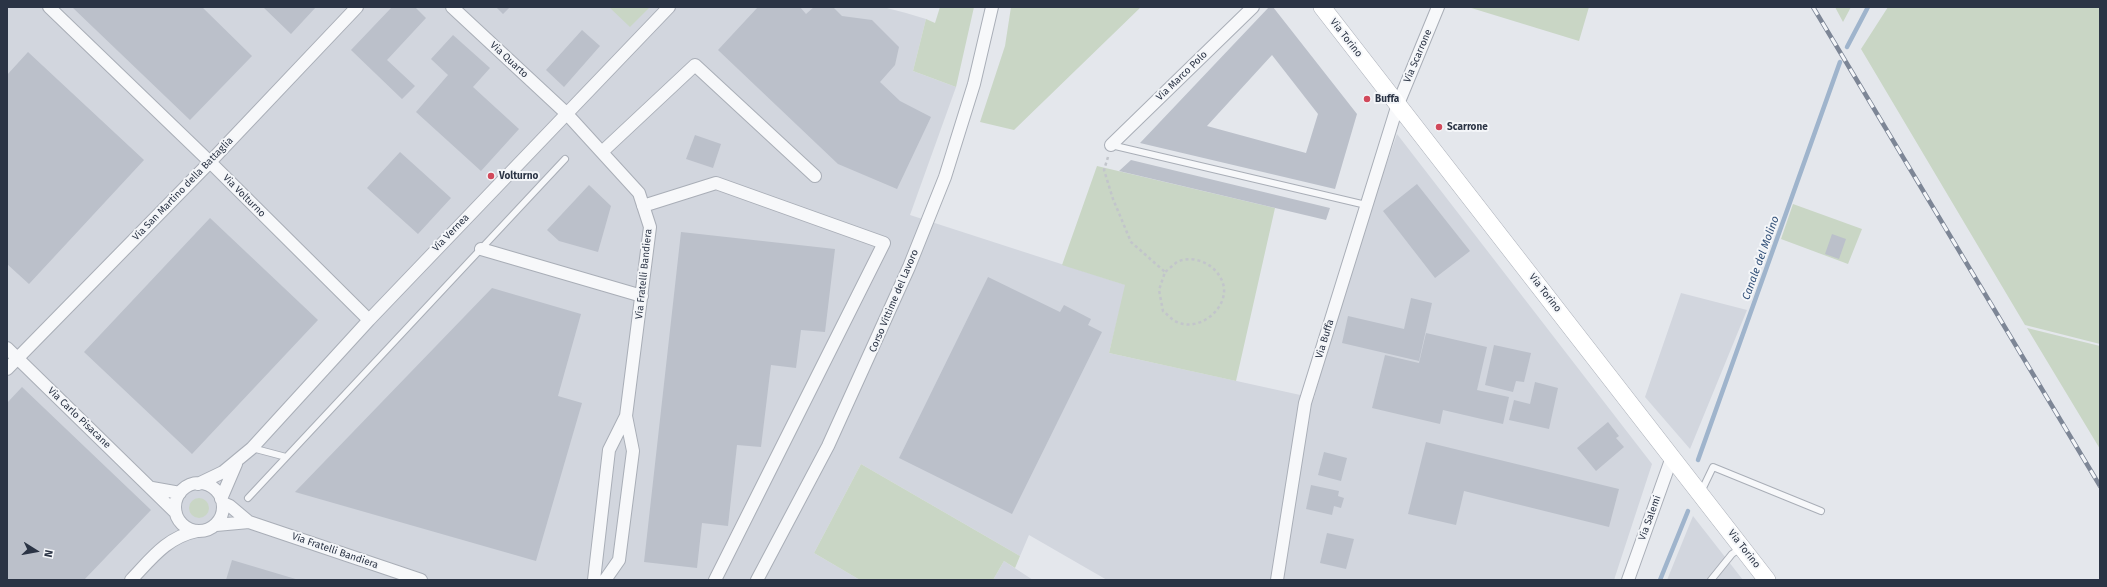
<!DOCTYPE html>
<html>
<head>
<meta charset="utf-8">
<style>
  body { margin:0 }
  #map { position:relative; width:2107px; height:587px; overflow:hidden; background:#e4e7ec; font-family:"Fira Sans",sans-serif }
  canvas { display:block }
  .frame { position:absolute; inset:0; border:8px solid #2b3445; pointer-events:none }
  .north { position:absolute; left:16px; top:531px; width:40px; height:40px; -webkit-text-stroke:3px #f4f6f9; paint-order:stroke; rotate:101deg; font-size:11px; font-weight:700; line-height:16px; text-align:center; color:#2b3445 }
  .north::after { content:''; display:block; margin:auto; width:14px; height:18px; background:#2b3445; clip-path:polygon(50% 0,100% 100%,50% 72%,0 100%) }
</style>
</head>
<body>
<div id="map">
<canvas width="2107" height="587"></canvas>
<div class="frame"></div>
<div class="north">N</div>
</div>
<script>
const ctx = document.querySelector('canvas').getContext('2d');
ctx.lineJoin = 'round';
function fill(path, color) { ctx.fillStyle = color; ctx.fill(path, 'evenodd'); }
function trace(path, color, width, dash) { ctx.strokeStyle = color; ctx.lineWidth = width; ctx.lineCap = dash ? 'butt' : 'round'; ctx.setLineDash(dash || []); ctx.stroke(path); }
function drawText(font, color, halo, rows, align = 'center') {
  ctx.font = font + ' "Fira Sans",sans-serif'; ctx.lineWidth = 4; ctx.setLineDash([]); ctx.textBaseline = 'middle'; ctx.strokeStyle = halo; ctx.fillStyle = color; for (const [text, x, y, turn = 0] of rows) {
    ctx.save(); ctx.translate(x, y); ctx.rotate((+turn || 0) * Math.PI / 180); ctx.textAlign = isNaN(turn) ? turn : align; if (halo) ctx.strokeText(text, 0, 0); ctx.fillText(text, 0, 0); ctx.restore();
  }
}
fill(new Path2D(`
  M7,7h876l23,6 20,6 -13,52 43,16 -46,128 216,70 -17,68 205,45 34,-126 49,-138 255,330 -38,116h-507l-78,-45 -9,21 -159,-92 -47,89 46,27h-853z
  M1681,293l66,17 -57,139 -45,-52z
  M1693,516l50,64h-76z
  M1004,561l29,19h-40z`), '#d2d6de');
fill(new Path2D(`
  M609,7h41l-20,20z
  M940,7h34l-18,80 -43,-16 13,-52 9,4z
  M1011,7h130l-127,123 -34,-8 25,-76z
  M1468,7h121l-10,34z
  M1835,7h16l-8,15z
  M1888,7h212v337l-75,-19 -164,-276z
  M1097,166l178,42 -39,173 -127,-28 16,-68 -63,-20z
  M1793,204l69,25 -14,35 -67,-25z
  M2027,328l73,18v103z
  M861,464l159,92 -5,12 -11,-7 -11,19h-133l-46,-27z
  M189 508a10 10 0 1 1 20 0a10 10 0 1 1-20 0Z`), '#c9d6c5');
trace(new Path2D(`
  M1847,47l21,-40
  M1698,460l142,-398
  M1660,580l28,-69`), '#9fb4cc', 4.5);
fill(new Path2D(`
  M72,7h130l50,49 -62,64z
  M263,7h53l-25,27z
  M392,7h23l11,11 -39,42 28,26 -13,13 -51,-49z
  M496,7h14l-7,7z
  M758,7h42l6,7 8,-7h19l9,9 30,4 27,27 -4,18 -15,17 20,19 31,16 -34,72 -59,-25 -120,-114z
  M1269,7h4l84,107 -22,75 -195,-46zM1272,55l46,59 -12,39 -99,-27z
  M582,30l18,16 -36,41 -18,-17z
  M453,35l37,33 -17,19 46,42 -38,42 -65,-59 32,-37 -17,-16z
  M28,52l116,108 -115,124 -22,-20v-189z
  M695,135l26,9 -8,24 -27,-9z
  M400,152l51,46 -33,36 -51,-46z
  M1131,160l199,48 -4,12 -207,-49z
  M1417,184l53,67 -35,27 -52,-67z
  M589,185l22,21 -13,46 -39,-11 -12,-11z
  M210,218l108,102 -126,134 -108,-102z
  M681,232l154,17 -10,83 -24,-2 -5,38 -25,-3 -10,82 -24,-2 -9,81 -26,-3 -5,45 -53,-6z
  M1832,234l14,5 -7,20 -14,-5z
  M988,277l72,35 4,-7 27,14 -3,6 14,7 -90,182 -113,-56z
  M492,288l89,26 -23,82 24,7 -46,158 -241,-69z
  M1411,298l21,5 -13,58 -77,-18 6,-27 56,13z
  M1426,333l61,14 -10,43 32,7 -6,27 -60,-14 -3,14 -68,-16 13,-53 34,8z
  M1494,345l37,8 -7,29 -8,-1 -3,11 -28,-7z
  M1535,382l23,6 -9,41 -40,-9 5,-20 16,4z
  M22,387l129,123 -67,70h-77v-177z
  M1608,422l11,14 -3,2 8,9 -28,24 -19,-23z
  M1426,442l193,47 -10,38 -145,-36 -8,34 -48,-11z
  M1324,452l23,6 -6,23 -23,-6z
  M1311,485l28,6 -1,5 6,2 -3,10 -7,-2 -2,9 -26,-6z
  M1327,533l27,6 -8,30 -26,-6z
  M232,560l67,20h-73z`), '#bbc0ca');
const service = new Path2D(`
  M1111,145l255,60
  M252,448l34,9
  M1701,492l12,-25 108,44
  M248,498l317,-339
  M1711,580l21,-26 9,-6`);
const minor = new Path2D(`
  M49,7l161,155 159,158
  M452,7l114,106 73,80 11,34 -24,189 7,35 -14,109 -14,20
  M1111,145l142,-138
  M602,152l93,-87 120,111
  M643,206l73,-23 168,60 -169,337
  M481,249l161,47
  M7,348l169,165
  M7,369l203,-207 147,-155
  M175 507a24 24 0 1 1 48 0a24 24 0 1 1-48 0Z
  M198,484l25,-12 29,-24 117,-128 300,-313
  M152,488l28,5
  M221,499l15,-35
  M223,503l7,3 19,16 172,58
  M216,525l33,-3
  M131,580c20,-21 36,-43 66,-49
  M594,580l15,-130 17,-34
  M757,580l71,-134 81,-179 36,-90 29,-93 18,-77
  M1277,580l28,-177 93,-299 40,-97
  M1628,580l44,-123`);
const secondary = new Path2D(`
  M1322,7l445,573`);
trace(service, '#a9aeb7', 8);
trace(minor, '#a9aeb7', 14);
trace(secondary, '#a9aeb7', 18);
trace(new Path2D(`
  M1108,157l-4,13 9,29 18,43 34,30 -6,18 4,21c4,3 8,8 12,10 21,12 51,-9 49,-33 -3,-21 -28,-35 -47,-26 -4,3 -8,7 -12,10`), '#c2c5cb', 2.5, [3, 3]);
trace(service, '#f7f8fa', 6);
trace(minor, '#f7f8fa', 12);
trace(secondary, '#fff', 17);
const rail = new Path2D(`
  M1813,7l287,479`);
trace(rail, '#7d8696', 4.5);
trace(rail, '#f4f6f9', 3, [9]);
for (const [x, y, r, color] of [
  [1367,99,4,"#d1495b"],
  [1439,127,4,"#d1495b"],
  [491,176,4,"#d1495b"]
]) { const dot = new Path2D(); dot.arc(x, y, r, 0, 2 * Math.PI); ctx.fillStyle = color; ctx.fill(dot); trace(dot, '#f4f6f9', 1.5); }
drawText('10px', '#2b3445', '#f4f6f9', [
  ["Via Torino",1346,38,52],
  ["Via Scarrone",1418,56,-67],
  ["Via Quarto",509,60,43],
  ["Via Marco Polo",1182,76,-44],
  ["Via San Martino della Battaglia",183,189,-46],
  ["Via Volturno",244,196,45],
  ["Via Vernea",451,233,-46],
  ["Via Fratelli Bandiera",644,274,-84],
  ["Via Torino",1545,293,52],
  ["Corso Vittime del Lavoro",894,301,-67],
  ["Via Buffa",1325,339,-73],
  ["Via Carlo Pisacane",79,418,44],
  ["Via Salemi",1650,518,-70],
  ["Via Torino",1744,549,52],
  ["Via Fratelli Bandiera",335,551,19]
]);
drawText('bold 10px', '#2b3445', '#f4f6f9', [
  ["Buffa",1375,99],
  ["Scarrone",1447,127],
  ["Volturno",499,176]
], 'left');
drawText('italic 11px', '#34527a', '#f4f6f9', [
  ["Canale del Molino",1761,258,-70]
]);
</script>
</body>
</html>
